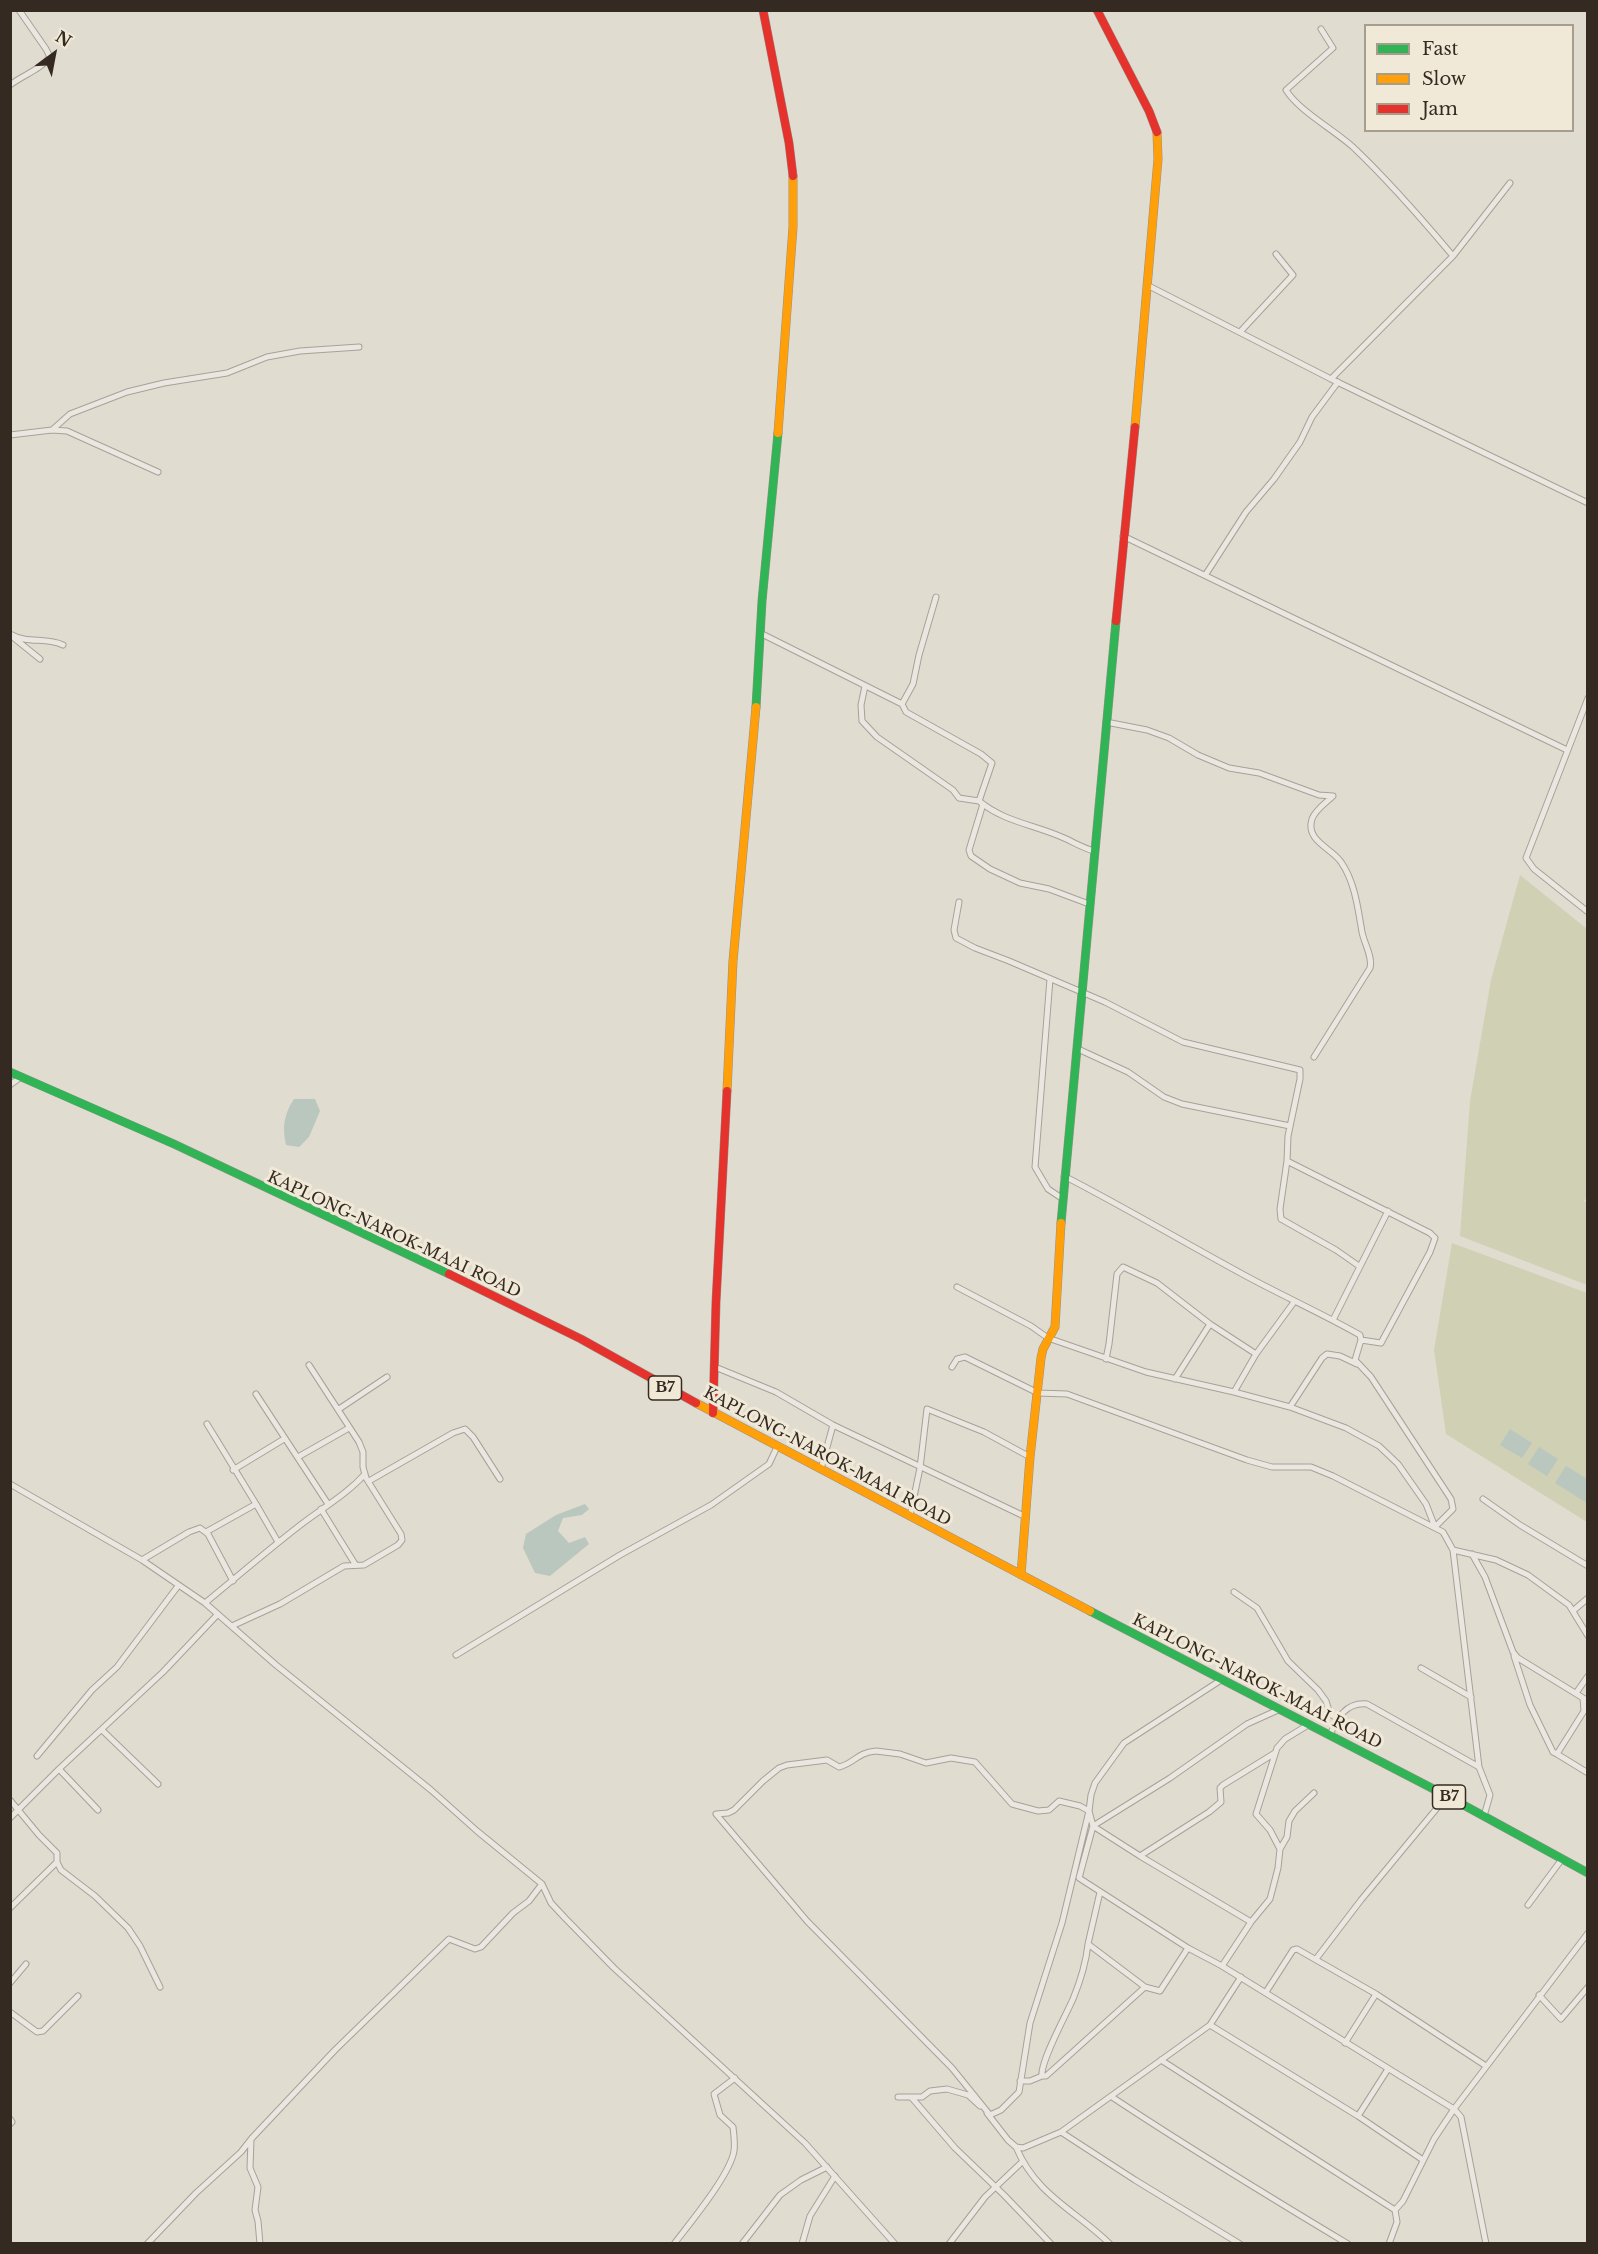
<!DOCTYPE html>
<html>
<head>
<meta charset="utf-8">
<style>
  body { margin:0 }
  #map { position:relative; width:1598px; height:2254px; overflow:hidden; background:#e1dcd0; font-family:"Libre Baskerville",serif }
  canvas { display:block }
  .frame { position:absolute; inset:0; border:12px solid #352a21; pointer-events:none }
  .legend { position:absolute; left:1364px; top:24px; width:210px; height:108px; box-sizing:border-box; background:#f1e9d7; border:2px solid #a69d8e; margin:0; padding:8px 10px; list-style:none; font-size:18px; color:#352a21 }
  .legend li { display:flex; align-items:center; gap:12px; height:30px }
  .legend b { width:30px; border:2px solid #a69d8e }
  .north { position:absolute; left:24px; top:24px; width:60px; height:60px; -webkit-text-stroke:4px #f1e9d7; paint-order:stroke; rotate:32deg; font-size:16px; font-weight:700; line-height:24px; text-align:center; color:#352a21 }
  .north::after { content:''; display:block; margin:auto; width:21px; height:27px; background:#352a21; clip-path:polygon(50% 0,100% 100%,50% 72%,0 100%) }
</style>
</head>
<body>
<div id="map">
<canvas width="1598" height="2254"></canvas>
<div class="frame"></div>
<ul class="legend">
<li><b style="height:8px;background:#30b455"></b>Fast</li>
<li><b style="height:8px;background:#ff9f0a"></b>Slow</li>
<li><b style="height:8px;background:#e5322d"></b>Jam</li>
</ul>
<div class="north">N</div>
</div>
<script>
const ctx = document.querySelector('canvas').getContext('2d');
ctx.lineJoin = 'round';
function fill(path, color) { ctx.fillStyle = color; ctx.fill(path, 'evenodd'); }
function trace(path, color, width, dash) { ctx.strokeStyle = color; ctx.lineWidth = width; ctx.lineCap = dash ? 'butt' : 'round'; ctx.setLineDash(dash || []); ctx.stroke(path); }
function drawText(font, color, halo, rows, align = 'center') {
  ctx.font = font + ' "Libre Baskerville",serif'; ctx.lineWidth = 6; ctx.setLineDash([]); ctx.textBaseline = 'middle'; ctx.strokeStyle = halo; ctx.fillStyle = color; for (const [text, x, y, turn = 0] of rows) {
    ctx.save(); ctx.translate(x, y); ctx.rotate((+turn || 0) * Math.PI / 180); ctx.textAlign = isNaN(turn) ? turn : align; if (halo) ctx.strokeText(text, 0, 0); ctx.fillText(text, 0, 0); ctx.restore();
  }
}
fill(new Path2D(`
  M1520,875l67,54 1,267 -4,5 4,3 -1,81 -127,-49 10,-135 21,-121z
  M1452,1243l135,50v229l-141,-88 -12,-84z`), '#d0d0b4');
fill(new Path2D(`
  M294,1099h21l5,12 -11,26 -10,10 -13,-2c-4,-18 -2,-31 8,-46z
  M1510,1429l22,14 -10,15 -22,-13z
  M1539,1447l19,12 -11,17 -19,-12z
  M1566,1466l21,13v24l-32,-20z
  M585,1504l4,5 -7,6 -19,3 -5,13 11,12 16,-6 4,7 -39,32 -15,-3 -12,-25 3,-14 30,-19z`), '#b9c7be');
const street = new Path2D(`
  M1321,29l12,19 -47,42c13,21 47,39 67,57 36,34 68,71 100,109
  M10,85c13,-10 30,-15 40,-28l-4,-8 -27,-39
  M1147,285l184,94 257,124
  M1240,332l53,-57 -17,-21
  M1331,379l122,-123 57,-73
  M52,430l15,1 91,41
  M10,435l42,-5 18,-16 57,-22 37,-9 63,-10 40,-16 33,-6 59,-4
  M1123,536l444,214
  M1206,574l40,-62 28,-33 26,-37 12,-25 26,-35
  M760,633l142,71 4,8 75,42 11,9 -13,38c25,21 57,24 85,37 11,5 19,10 30,13
  M10,634c17,10 36,3 53,11
  M14,638l26,21
  M865,686l-4,19 1,16 15,16 76,53 6,8 20,3
  M1588,698l-62,160 8,11 54,43
  M902,704l11,-20 6,-29 17,-58
  M1106,722l41,8 22,8 29,17 31,13 30,5 60,22 14,1c-6,6 -18,14 -21,23 -7,22 20,29 29,43 14,20 17,47 21,70 2,11 11,25 8,36l-56,89
  M983,804l-14,46 2,6 19,13 30,14 29,6 40,15
  M959,902l-5,28 2,8 19,10 34,13 96,41 78,40 117,28v9l-12,57 -1,25 -7,48 1,10 55,31 23,16
  M1050,979l-15,188 13,22 15,10
  M1078,1049l50,23 36,25 18,7 108,22
  M10,1085l11,-8
  M1287,1161l143,72 5,5 -5,14 -49,91 -20,-3
  M957,1287l74,39 17,12 98,34 88,20 56,15 56,21 33,18 19,18 28,40 9,23 18,-18 -2,-10 -80,-122 -16,-17 6,-20 -1,-5c-37,-21 -77,-39 -114,-59 -61,-33 -120,-68 -182,-100
  M1333,1320l55,-109
  M1106,1359l3,-15 8,-70 6,-7 34,16 53,41 46,30
  M715,1367l61,25 57,33 193,92
  M952,1367l5,-8 8,-2 73,36 29,1 180,66 25,7h39l22,9 110,56 10,18 26,217 11,28 -6,21
  M1175,1379l35,-55
  M1234,1392l22,-38 38,-52
  M256,1394l72,110
  M1290,1407l32,-49 5,-4 13,2 17,8
  M339,1409l48,-32
  M298,1457l51,-29
  M821,1469l12,-44
  M233,1470l51,-31
  M369,1481l84,-48 12,-4 8,8 27,42
  M10,1484l132,76 63,43 71,62 155,125 46,41 65,53 9,19 14,15 49,50 191,175 90,101
  M1483,1499l37,26 68,41
  M256,1504l22,38
  M321,1509l34,55
  M910,1516l10,-48 7,-59 57,23 46,25
  M206,1532l50,-28 -49,-80
  M1453,1550l43,10 32,15 41,30 19,31
  M1472,1554l13,23 28,75 5,6 70,43
  M142,1560l47,-28 11,-4 8,6 25,47
  M1234,1592l23,16 31,53 30,29 8,11 4,13 7,4
  M205,1603c33,-27 64,-54 98,-80 21,-16 44,-29 62,-49
  M1574,1610l14,-12
  M232,1626l48,-22 64,-38 20,-1 34,-20 4,-5 -1,-6 -35,-56 -3,-11v-15l-4,-10 -50,-77
  M456,1655l164,-100 91,-50 58,-41 8,-17
  M1514,1656l16,49 23,47 4,2
  M1421,1668l50,29
  M1576,1693l12,-17
  M1583,1698l1,13 -27,43 31,19
  M102,1730l56,54
  M1330,1735c7,-17 16,-33 37,-31l112,63
  M876,1751l24,3 26,9 25,-5 24,4 37,42 26,7 11,-1 10,-9 21,5 9,5 -27,112 -32,100 -11,69 -18,18 -11,5 -38,-47 -145,-147 -91,-107 12,-1 6,-3 29,-29 16,-13 8,-3 40,-5 12,7c16,-4 17,-14 37,-16z
  M37,1756l55,-66 25,-23 61,-81
  M59,1769l39,41
  M1314,1793l-19,18 -6,10 -2,16 -7,12 -2,19 -8,31 -19,23 -29,44 232,143 7,8 25,127
  M10,1800l29,35 18,18v9l4,8 34,26 33,32 12,18 20,41
  M10,1818l49,-49 104,-97 55,-58
  M1093,1826l77,-48 77,-54 31,-14
  M1093,1826l47,30 111,66
  M1280,1849l-10,-19 -14,-16 21,-66 8,-9 23,-14
  M1140,1856l69,-44 12,-10 -1,-14 3,-3 52,-32
  M1100,1892l-12,52 57,43 15,4 28,-43 -109,-70 14,-52 -4,-15 2,-16 4,-12 29,-40 97,-63
  M1528,1905l34,-46
  M10,1908l47,-46
  M1088,1944c-2,19 -8,38 -15,55 -7,16 -33,63 -31,77h4l9,-8 90,-81
  M1188,1948l34,18
  M1316,1959l45,-59 86,-104
  M10,1983l16,-19
  M1266,1992l27,-42 4,-1 79,45 110,72
  M1539,1995l22,24 27,-32
  M10,2012l27,20 6,-1 35,-35
  M1210,2025l148,91 65,44
  M1345,2043l31,-49
  M1161,2060l234,150
  M1020,2081h10l12,-5
  M898,2097h24l8,-6 17,-2 21,6 12,11
  M1112,2097c77,51 156,99 236,147
  M912,2098l43,50 49,47 47,49
  M987,2113l21,27 8,7 7,1 38,-16 149,-107 31,-48
  M1358,2116l30,-47
  M10,2119l2,3 -2,2
  M1061,2132l74,48 105,64
  M251,2140l-1,28 8,19 -3,23 3,11 2,23
  M1016,2147c20,48 59,63 94,97
  M147,2244l49,-51 45,-41 11,-14 83,-88 114,-111 26,10 6,-2 32,-34 16,-12 13,-17
  M674,2244c16,-21 56,-69 60,-93 1,-7 0,-16 -1,-24l-13,-12 -6,-21 21,-16
  M742,2244l38,-49 21,-15 26,-13
  M802,2244l8,-28 25,-40
  M949,2244l36,-47 37,-35
  M1389,2244l8,-22 -2,-12 8,-9 31,-62 20,-30 134,-176`);
const fast = new Path2D(`
  M756,707l6,-106 16,-168
  M10,1072l164,72 275,130
  M1061,1223l55,-602
  M1090,1611l357,185 141,77`);
const slow = new Path2D(`
  M1135,427l23,-268 -1,-27
  M778,433l15,-206v-51
  M727,1091l6,-130 23,-254
  M696,1403l394,208
  M1021,1575l9,-118 11,-99 2,-9 12,-22 6,-104`);
const jam = new Path2D(`
  M763,10l26,133 4,33
  M1097,10l52,101 8,21
  M1116,621l19,-194
  M449,1274l132,65 115,64
  M713,1413l3,-111 11,-211`);
trace(street, '#a7a198', 7);
trace(fast, '#979188', 9);
trace(slow, '#979188', 9);
trace(jam, '#979188', 9);
trace(street, '#eae7e0', 5);
trace(fast, '#30b455', 8);
trace(slow, '#ff9f0a', 8);
trace(jam, '#e5322d', 8);
for (const [x, y, w] of [
  [665,1388,33],
  [1449,1797,33]
]) { const box = new Path2D(); box.roundRect(x - w / 2, y - 12, w, 24, 4.5); ctx.fillStyle = '#f1e9d7'; ctx.fill(box); trace(box, '#352a21', 1.5); }
drawText('bold 15px', '#352a21', null, [
  ["B7",665,1388],
  ["B7",1449,1797]
]);
drawText('16px', '#352a21', '#f1e9d7', [
  ["KAPLONG-NAROK-MAAI ROAD",394,1235,25],
  ["KAPLONG-NAROK-MAAI ROAD",827,1457,28],
  ["KAPLONG-NAROK-MAAI ROAD",1257,1682,27]
]);
</script>
</body>
</html>
